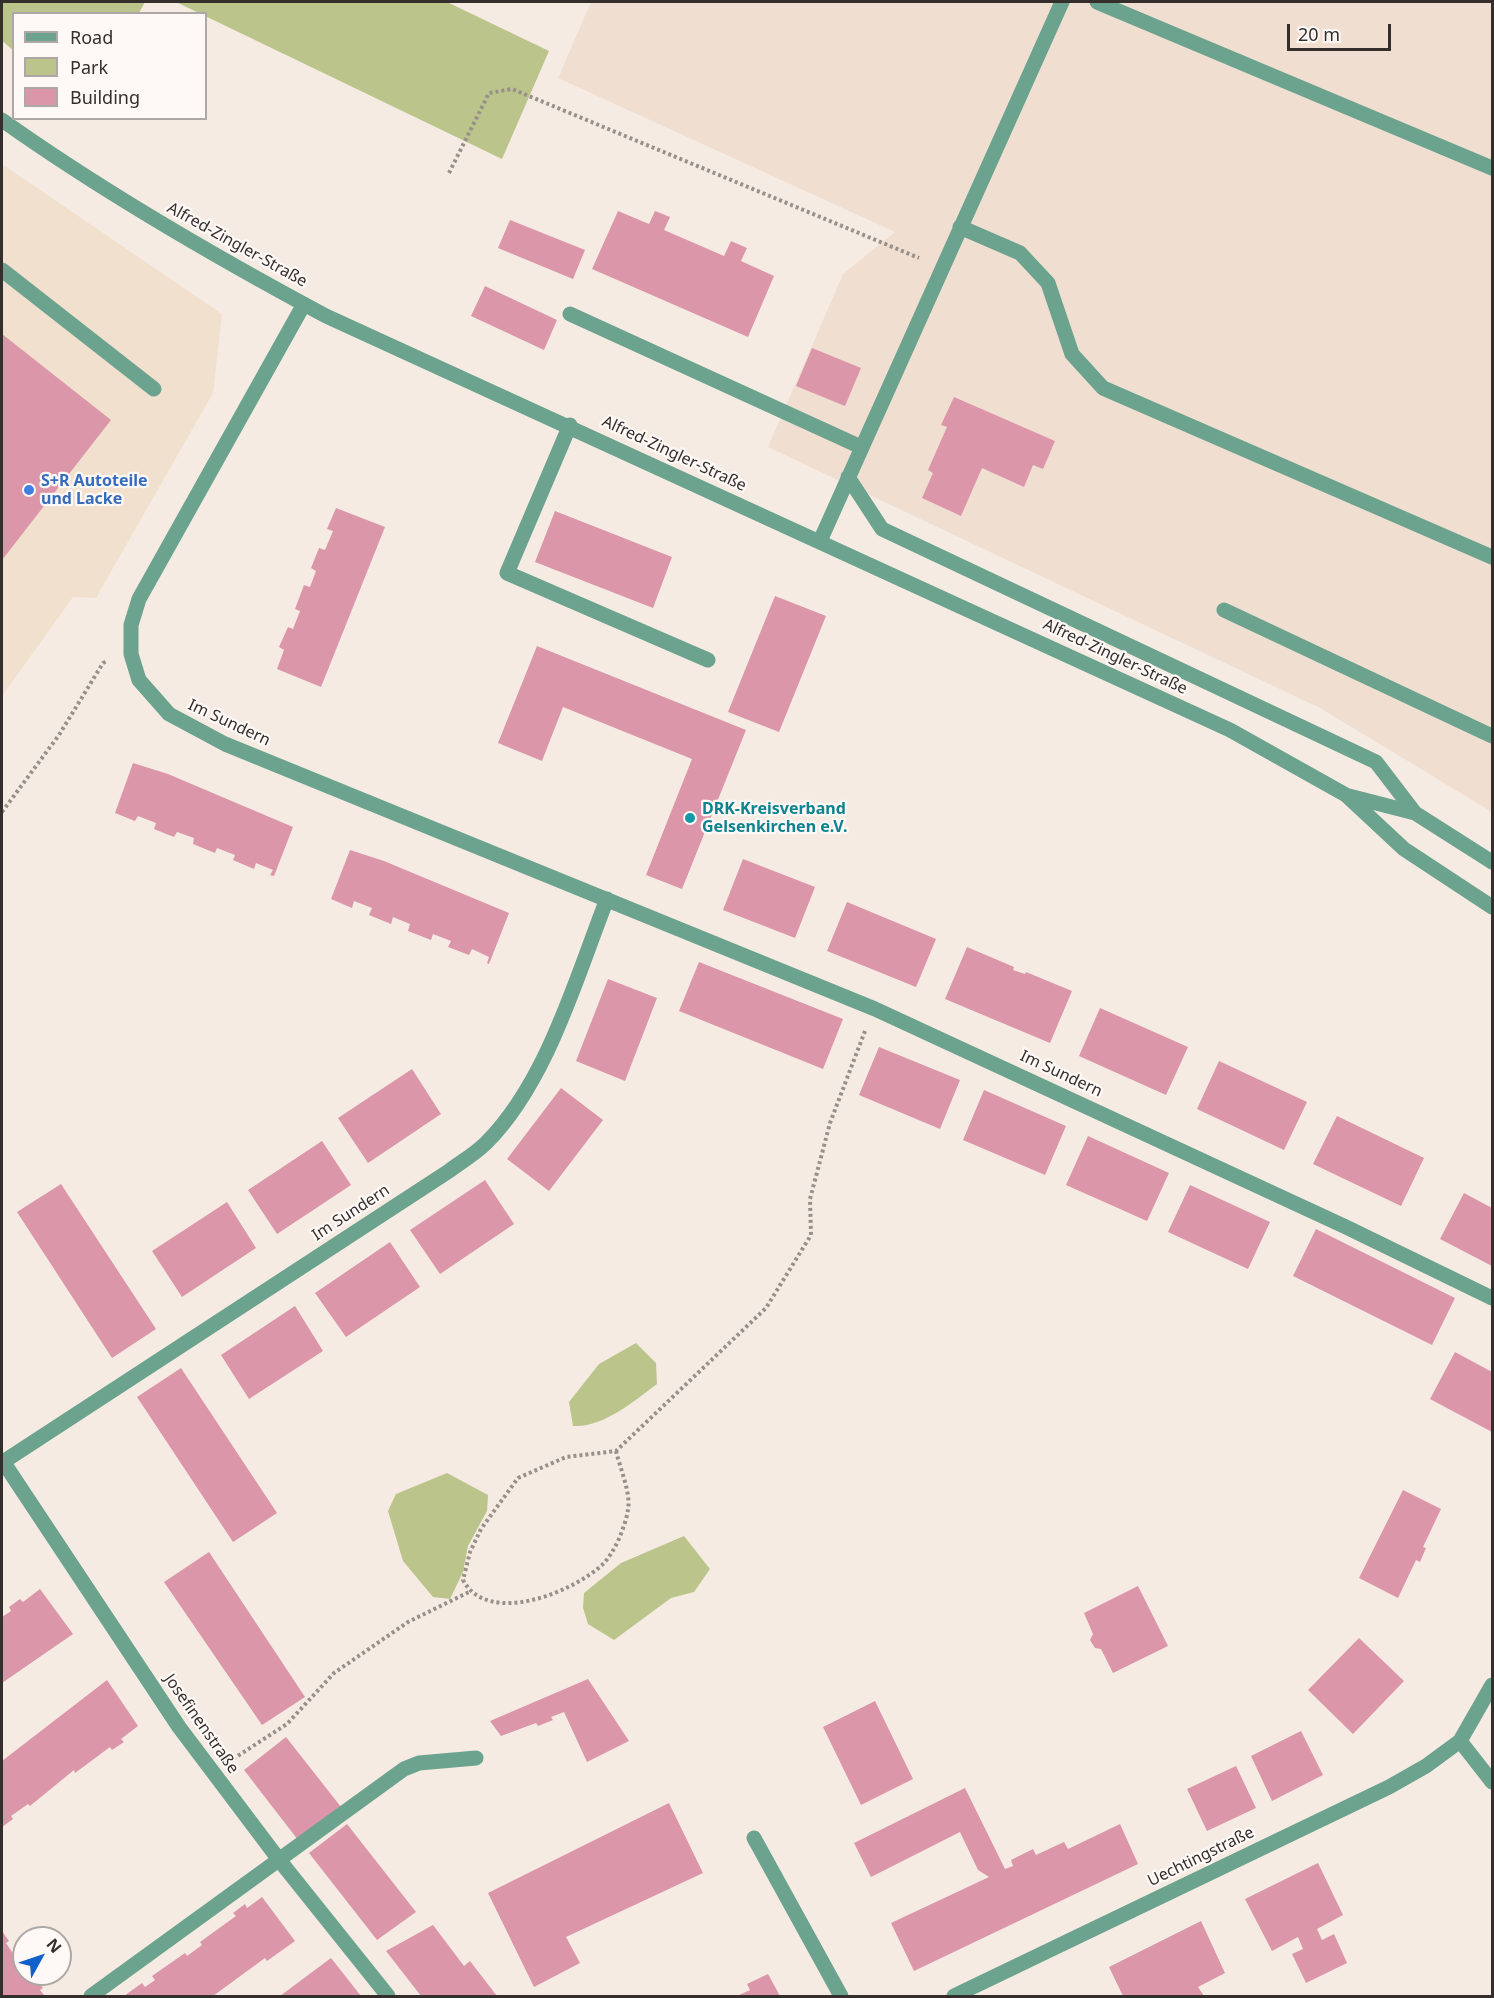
<!DOCTYPE html>
<html>
<head>
<meta charset="utf-8">
<style>
  body { margin:0 }
  #map { position:relative; width:1494px; height:1998px; overflow:hidden; background:#f6ebe2; font-family:"Noto Sans",sans-serif }
  canvas { display:block }
  .frame { position:absolute; inset:0; border:3px solid #342f2c; pointer-events:none }
  .legend { position:absolute; left:12px; top:12px; width:195px; height:108px; box-sizing:border-box; background:#fef9f6; border:2px solid #ada8a5; margin:0; padding:8px 10px; list-style:none; font-size:18px; color:#342f2c }
  .legend li { display:flex; align-items:center; gap:12px; height:30px }
  .legend b { width:30px; border:2px solid #ada8a5 }
  .north { position:absolute; left:12px; top:1926px; width:60px; height:60px; box-sizing:border-box; background:#fef9f6; border:2px solid #ada8a5; border-radius:50%; rotate:50deg; font-size:16px; font-weight:700; line-height:24px; text-align:center; color:#342f2c }
  .north::after { content:''; display:block; margin:auto; width:21px; height:27px; background:#1260ca; clip-path:polygon(50% 0,100% 100%,50% 72%,0 100%) }
  .scale { position:absolute; left:1287px; top:24px; width:104px; height:27px; box-sizing:border-box; border:3px solid #342f2c; border-top:0; padding-left:8px; font-size:18px; line-height:21px; white-space:nowrap; color:#342f2c; -webkit-text-stroke:4px #fef9f6; paint-order:stroke }
</style>
</head>
<body>
<div id="map">
<canvas width="1494" height="1998"></canvas>
<div class="frame"></div>
<ul class="legend">
<li><b style="height:8px;background:#6ba38e"></b>Road</li>
<li><b style="height:16px;background:#bbc48b"></b>Park</li>
<li><b style="height:16px;background:#db96aa"></b>Building</li>
</ul>
<div class="north">N</div>
<div class="scale">20 m</div>
</div>
<script>
const ctx = document.querySelector('canvas').getContext('2d');
ctx.lineJoin = 'round';
function fill(path, color) { ctx.fillStyle = color; ctx.fill(path, 'evenodd'); }
function trace(path, color, width, dash) { ctx.strokeStyle = color; ctx.lineWidth = width; ctx.lineCap = dash ? 'butt' : 'round'; ctx.setLineDash(dash || []); ctx.stroke(path); }
function drawText(font, color, halo, rows, align = 'center') {
  ctx.font = font + ' "Noto Sans",sans-serif'; ctx.lineWidth = 4.5; ctx.setLineDash([]); ctx.textBaseline = 'middle'; ctx.strokeStyle = halo; ctx.fillStyle = color; for (const [text, x, y, turn = 0] of rows) {
    ctx.save(); ctx.translate(x, y); ctx.rotate((+turn || 0) * Math.PI / 180); ctx.textAlign = isNaN(turn) ? turn : align; if (halo) ctx.strokeText(text, 0, 0); ctx.fillText(text, 0, 0); ctx.restore();
  }
}
fill(new Path2D(`
  M2,164l220,150 -9,79 -117,205 -23,-1 -71,99z`), '#f1e0ce');
fill(new Path2D(`
  M591,2h901v810l-172,-104 -552,-261 75,-173 52,-42 -337,-154z`), '#f0ded1');
fill(new Path2D(`
  M2,2h143l-6,11 -125,1 -1,36 -11,-9z
  M176,2h271l102,49 -47,108z
  M636,1343l20,20 1,21c-23,17 -54,44 -84,42l-4,-24 30,-38z
  M447,1473l41,22 -1,16 -19,35 -5,26 -13,27 -17,-2 -30,-36 -15,-50 8,-17z
  M684,1536l26,33 -16,23 -23,6 -57,42 -26,-16 -5,-16 1,-15 37,-30z`), '#bbc48b');
fill(new Path2D(`
  M618,211l31,13 6,-13 15,6 -6,13 60,26 7,-15 16,7 -6,13 33,15 -26,61 -156,-68z
  M510,220l75,30 -12,29 -75,-31z
  M485,286l72,34 -13,30 -73,-34z
  M2,334l109,86 -109,140z
  M812,348l49,20 -16,38 -49,-20z
  M954,397l101,44 -12,28 -10,-4 -9,22 -42,-19 -21,48 -39,-18 11,-25 -5,-3 19,-43 -6,-2z
  M336,508l49,19 -64,160 -44,-18 7,-19 -5,-3 9,-20 5,2 7,-18 -5,-2 9,-24 6,2 6,-16 -5,-3 8,-20 6,2 8,-19 -6,-2z
  M555,511l117,46 -19,51 -118,-46z
  M775,596l51,20 -47,116 -51,-20z
  M537,646l209,84 -64,159 -36,-14 46,-116 -129,-52 -21,54 -44,-18z
  M133,763l35,11 125,53 -19,49 -4,-1 3,-5 -17,-7 -2,6 -21,-9 2,-5 -18,-7 -2,5 -22,-9 1,-6 -17,-6 -3,5 -20,-8 2,-6 -18,-7 -3,5 -20,-8z
  M350,850l34,11 125,52 -20,51 -2,-1 2,-6 -17,-8 -3,6 -21,-8 3,-6 -18,-7 -2,6 -23,-9 2,-7 -17,-7 -2,7 -22,-9 3,-7 -18,-7 -2,7 -21,-9z
  M743,859l72,28 -20,51 -72,-28z
  M847,902l89,37 -20,48 -89,-36z
  M967,947l47,20 -1,3 12,4 1,-2 46,19 -22,52 -105,-44z
  M699,962l144,57 -20,50 -144,-58z
  M608,979l49,19 -32,83 -49,-20z
  M1100,1008l88,39 -22,48 -87,-39z
  M879,1047l81,33 -20,49 -81,-34z
  M1219,1061l88,41 -23,48 -87,-41z
  M412,1069l29,45 -73,49 -30,-45z
  M561,1088l42,32 -54,71 -42,-32z
  M984,1090l82,36 -21,49 -82,-35z
  M1337,1116l87,42 -23,48 -88,-42z
  M1088,1136l81,37 -22,48 -81,-36z
  M322,1141l29,44 -74,49 -29,-44z
  M485,1180l29,44 -74,50 -30,-44z
  M61,1184l95,145 -44,29 -95,-146z
  M1190,1185l80,37 -22,47 -80,-37z
  M1464,1193l28,15v58l-52,-27z
  M227,1202l29,46 -74,49 -30,-46z
  M1316,1229l139,69 -23,47 -139,-69z
  M390,1242l30,45 -74,50 -31,-44z
  M295,1306l28,45 -74,48 -28,-44z
  M1455,1352l37,20v60l-62,-33z
  M181,1368l96,145 -44,29 -96,-145z
  M1403,1490l38,19 -18,38 3,1 -6,14 -4,-2 -18,38 -39,-20z
  M209,1552l96,145 -43,28 -98,-143z
  M1138,1586l30,60 -55,27 -12,-24 -6,-1 -5,-8 3,-6 -9,-21z
  M40,1589l33,45 -71,49v-66l9,-6 -2,-4 11,-8 3,3z
  M1359,1638l45,43 -51,53 -45,-44z
  M588,1679l41,62 -42,21 -23,-50 -13,5 2,3 -15,6 -2,-3 -35,13 -11,-15z
  M107,1680l31,46 -17,13 3,3 -12,8 -2,-3 -35,26 -1,-3 -44,36 -2,-2 -17,12 2,3 -11,8v-66z
  M875,1701l38,78 -52,26 -38,-78z
  M1301,1731l22,44 -51,26 -21,-45z
  M286,1737l55,70 -43,33 -54,-70z
  M1236,1766l20,42 -49,23 -20,-42z
  M965,1788l40,81 8,-3 -2,-6 22,-11 3,6 28,-13 4,7 52,-25 18,40 -224,107 -23,-48 98,-46 -11,-7 -18,-38 -89,45 -17,-34z
  M669,1803l34,70 -137,64 14,26 -46,24 -46,-94z
  M347,1824l69,88 -39,28 -68,-87z
  M1318,1863l25,52 -26,14 5,11 12,-6 13,29 -41,20 -14,-29 11,-5 -5,-12 -26,14 -27,-52z
  M262,1897l33,44 -28,20 -2,-3 -52,38h-89l18,-13 3,4 10,-7 -3,-4 33,-23 2,3 15,-11 -2,-3 36,-26 -3,-3 12,-9 2,4z
  M1201,1921l24,52 -27,14 6,9h-81l-14,-29z
  M433,1925l31,41 6,-5 27,35h-76l-35,-45z
  M2,1931l7,10 -3,2 10,15 3,-2 5,7v11h9l10,14 -3,2 5,6h-43z
  M331,1958l30,38h-81z
  M768,1974l12,22h-43l13,-6 -3,-6z`), '#db96aa');
trace(new Path2D(`
  M449,173l40,-80 23,-4 407,169
  M2,812l57,-77 44,-72 4,-2
  M616,1451c4,17 15,42 12,59 -3,17 -13,42 -25,54 -29,28 -115,63 -140,16l7,-28 11,-23 37,-51 48,-21 50,-6 150,-143 45,-73 -1,-36 20,-76 35,-92
  M233,1759l54,-35 47,-51 74,-51 63,-31`), '#98908a', 4, [3, 3]);
trace(new Path2D(`
  M1097,2l395,166
  M2,120c103,73 212,136 324,196l904,414 116,65 58,54 88,58
  M960,227l60,26 28,30 24,71 31,34 389,169
  M2,270l152,119
  M304,304l-165,295 -8,26v29l8,26 30,34 56,30 650,265 471,218 146,71
  M570,314l291,133
  M570,425l-63,148 201,87
  M848,477l34,52 494,233 39,51
  M820,541l242,-539
  M1224,610l268,126
  M1349,796l66,17 77,49
  M2,1460l177,267 101,134 108,135
  M3,1462l446,-291c12,-9 26,-17 37,-28 61,-61 90,-165 121,-244
  M1460,1741l32,41
  M754,1838l87,158
  M91,1996l313,-227 15,-6 57,-5
  M954,1996l435,-209 37,-21 34,-25 32,-56`), '#6ba38e', 15);
for (const [x, y, r, color] of [
  [29,490,6,"#3f7fe0"],
  [690,818,6,"#0f9aa8"]
]) { const dot = new Path2D(); dot.arc(x, y, r, 0, 2 * Math.PI); ctx.fillStyle = color; ctx.fill(dot); trace(dot, '#fef9f6', 2); }
drawText('16px', '#342f2c', '#fef9f6', [
  ["Alfred-Zingler-Straße",237,245,29],
  ["Alfred-Zingler-Straße",674,454,25],
  ["Alfred-Zingler-Straße",1115,657,25],
  ["Im Sundern",229,723,25],
  ["Im Sundern",1061,1074,25],
  ["Im Sundern",351,1213,-33],
  ["Josefinenstraße",201,1724,55],
  ["Uechtingstraße",1201,1857,-26]
]);
drawText('bold 16px', '#366cbe', '#fef9f6', [
  ["S+R Autoteile",41,481],
  ["und Lacke",41,499]
], 'left');
drawText('bold 16px', '#0d838f', '#fef9f6', [
  ["DRK-Kreisverband",702,809],
  ["Gelsenkirchen e.V.",702,827]
], 'left');
</script>
</body>
</html>
